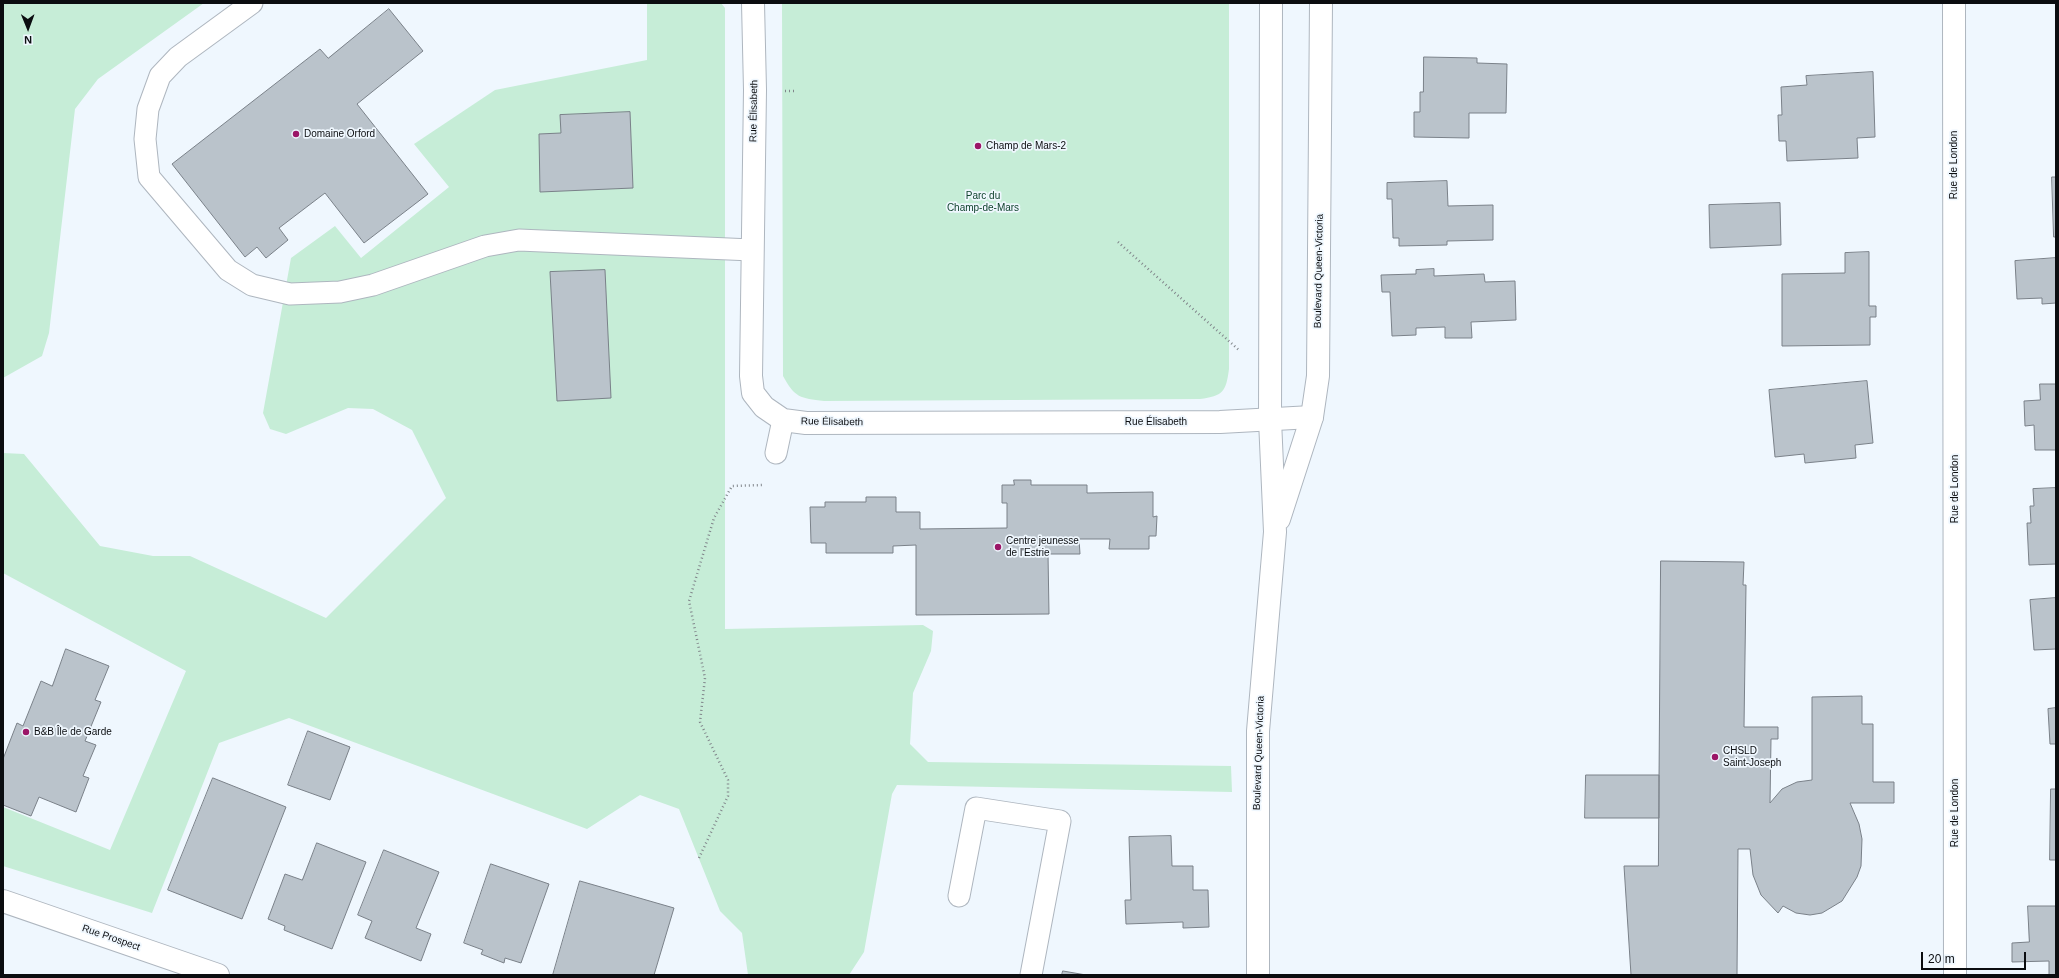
<!DOCTYPE html>
<html>
<head>
<meta charset="utf-8">
<style>
  body { margin:0 }
  #map { position:relative; width:2059px; height:978px; overflow:hidden; background:#eff7fe; font-family:Helvetica,sans-serif }
  canvas { display:block }
  .frame { position:absolute; inset:0; border:4px solid #0b0d10; pointer-events:none }
  .north { position:absolute; left:8px; top:8px; width:40px; height:40px; -webkit-text-stroke:3px #eff7fe; paint-order:stroke; rotate:179deg; font-size:11px; font-weight:700; line-height:16px; text-align:center; color:#0b0d10 }
  .north::after { content:''; display:block; margin:auto; width:14px; height:18px; background:#0b0d10; clip-path:polygon(50% 0,100% 100%,50% 72%,0 100%) }
  .scale { position:absolute; left:1921px; top:952px; width:105px; height:18px; box-sizing:border-box; border:2px solid #0b0d10; border-top:0; padding-left:5px; font-size:12px; line-height:14px; white-space:nowrap; color:#0b0d10; -webkit-text-stroke:3px #eff7fe; paint-order:stroke }
</style>
</head>
<body>
<div id="map">
<canvas width="2059" height="978"></canvas>
<div class="frame"></div>
<div class="north">N</div>
<div class="scale">20 m</div>
</div>
<script>
const ctx = document.querySelector('canvas').getContext('2d');
ctx.lineJoin = 'round';
function fill(path, color) { ctx.fillStyle = color; ctx.fill(path, 'evenodd'); }
function trace(path, color, width, dash) { ctx.strokeStyle = color; ctx.lineWidth = width; ctx.lineCap = dash ? 'butt' : 'round'; ctx.setLineDash(dash || []); ctx.stroke(path); }
function drawText(font, color, halo, rows, align = 'center') {
  ctx.font = font + ' Helvetica,sans-serif'; ctx.lineWidth = 3.5; ctx.setLineDash([]); ctx.textBaseline = 'middle'; ctx.strokeStyle = halo; ctx.fillStyle = color; for (const [text, x, y, turn = 0] of rows) {
    ctx.save(); ctx.translate(x, y); ctx.rotate((+turn || 0) * Math.PI / 180); ctx.textAlign = isNaN(turn) ? turn : align; if (halo) ctx.strokeText(text, 0, 0); ctx.fillText(text, 0, 0); ctx.restore();
  }
}
fill(new Path2D(`
  M3,3h201l-106,76 -23,30 -26,224 -7,23 -39,22z
  M647,3h74l4,5v621l198,-4 10,6 -2,20 -18,42 -3,51 18,18 303,4 1,26 -335,-7 -5,9 -28,158 -15,23h-101l-6,-42 -22,-22 -41,-102 -39,-14 -53,34 -298,-111 -70,25 -67,170 -149,-47v-59l107,43 76,-179 -183,-98v-120l21,1 76,92 53,10h37l136,62 120,-120 -34,-68 -39,-21 -25,-1 -62,26 -16,-5 -7,-16 28,-155 44,-32 26,32 88,-71 -35,-43 81,-54 152,-30z
  M782,3h447v366c-3,23 -6,27 -29,30l-376,2c-24,-3 -29,-3 -41,-25z`), '#c6edd7');
const building = new Path2D(`
  M389,9l34,42 -66,53 71,90 -64,49 -39,-50 -46,35 9,12 -22,18 -9,-11 -12,10 -73,-93 148,-115 8,9z
  M1424,57l53,1v5l30,1 -1,49h-37v25l-55,-1v-25h6v-20h3z
  M1873,72l2,65 -18,1 1,20 -71,3 -1,-20h-7l-1,-26h4l-1,-28 26,-2 -1,-9z
  M630,112l3,76 -93,4 -1,-58 22,-1 -1,-18z
  M2052,177h4v60h-2z
  M1447,181l1,25 45,-1v35l-46,1v4l-48,1v-8h-6l-1,-39h-5v-16z
  M1780,203l1,42 -71,3 -1,-43z
  M1869,252v54h7v11h-6v28l-88,1v-72l63,-1v-20z
  M2056,258v45l-14,1v-6l-25,1 -2,-38z
  M1434,269v7l50,-2 1,8 30,-1 1,39 -45,2 1,16h-27v-11l-29,1v7l-24,1 -2,-44h-8l-1,-17 35,-1v-4z
  M605,270l6,128 -54,3 -7,-129z
  M1867,381l6,62 -18,2 1,13 -51,5 -1,-9 -29,3 -6,-67z
  M2040,384h16v66h-21l-1,-25 -9,1 -1,-25 16,-1z
  M1014,480h17v5h56v8l66,-1v25l4,-1 -1,20h-7v13h-40l1,-10h-31l1,15h-32l1,60 -133,1v-70l-23,1v7h-67v-10h-15l-1,-36h15v-5h41v-5h30v15h24v17l87,-1v-25h-5v-18h12z
  M2056,488v76l-27,1 -2,-42h4l-1,-17h4l-1,-17z
  M1661,561l83,1 -1,23h3l-2,142h34v12h-7l-1,64 12,-14 15,-7 15,-2v-83l50,-1v28h11v58h21v21h-44l9,21 3,15 -1,27 -4,11 -15,24 -20,12 -12,2 -14,-2 -13,-7 -5,7 -17,-18 -8,-20 -3,-26h-12l-1,126h-106l-7,-109h34z
  M2056,598v51l-22,1 -4,-50z
  M66,649l43,17 -14,34 6,2 -16,39 11,4 -13,31 6,2 -13,34 -37,-15 -8,19 -28,-11v-46l14,-36 6,3 18,-45 11,5z
  M2056,708v36h-6l-2,-35z
  M308,731l42,16 -20,53 -42,-15z
  M1586,775h73v43h-74z
  M213,778l73,29 -44,112 -74,-29z
  M2051,789h5v71h-6z
  M1171,836l1,30h21v24h15l1,37 -26,1v-6l-57,2 -1,-24h6l-2,-63z
  M317,843l49,19 -34,87 -48,-19 1,-4 -17,-7 17,-45 17,6z
  M384,850l55,22 -23,56 15,6 -10,27 -56,-23 7,-17 -14,-6z
  M491,864l58,20 -28,79 -16,-5 -1,5 -23,-9 2,-4 -19,-7z
  M580,881l94,27 -20,67h-101z
  M2028,906h28v69h-7v-14l-37,1v-19l17,-1z
  M1063,971l23,4h-24z`);
fill(building, '#bac3cb');
trace(building, '#7a8189', 1);
const service = new Path2D(`
  M252,3l-74,54 -18,19 -12,33 -3,30 4,38 79,93 24,15 38,9 50,-2 33,-7 112,-39 34,-6 233,10
  M776,453l7,-33
  M959,896l17,-88 84,13 -29,154`);
const minor = new Path2D(`
  M753,3l2,87 -4,286 2,17 11,14 19,13 23,3 414,-1 92,-5
  M1954,3l1,972`);
const tertiary = new Path2D(`
  M3,901l215,74`);
const secondary = new Path2D(`
  M1279,519l33,-102 6,-41 3,-373
  M1258,975v-244l17,-199 -5,-112 1,-417`);
trace(service, '#aeb6bf', 23);
trace(minor, '#aeb6bf', 24);
trace(tertiary, '#aeb6bf', 24);
trace(secondary, '#aeb6bf', 24);
trace(new Path2D(`
  M785,91h11
  M1118,242l122,109
  M699,858l29,-62v-16l-28,-58 5,-44 -16,-77 25,-83 18,-32 32,-1`), '#81868b', 2.5, [1, 3]);
trace(service, '#fff', 21);
trace(minor, '#fff', 22);
trace(tertiary, '#fff', 22);
trace(secondary, '#fff', 22);
for (const [x, y, r, color] of [
  [296,134,4,"#9b1567"],
  [978,146,4,"#9b1567"],
  [998,547,4,"#9b1567"],
  [26,732,4,"#9b1567"],
  [1715,757,4,"#9b1567"]
]) { const dot = new Path2D(); dot.arc(x, y, r, 0, 2 * Math.PI); ctx.fillStyle = color; ctx.fill(dot); trace(dot, '#eff7fe', 1.5); }
drawText('10px', '#0b0d10', '#eff7fe', [
  ["Rue Élisabeth",754,111,-89],
  ["Rue de London",1954,165,-90],
  ["Boulevard Queen-Victoria",1319,271,-89],
  ["Rue Élisabeth",832,422,1],
  ["Rue Élisabeth",1156,422],
  ["Rue de London",1955,489,-90],
  ["Boulevard Queen-Victoria",1259,753,-88],
  ["Rue de London",1955,813,-90],
  ["Rue Prospect",111,938,19]
]);
drawText('10px', '#0b0d10', '#eff7fe', [
  ["Domaine Orford",304,134],
  ["Champ de Mars-2",986,146],
  ["Centre jeunesse",1006,541],
  ["de l'Estrie",1006,553],
  ["B&B Île de Garde",34,732],
  ["CHSLD",1723,751],
  ["Saint-Joseph",1723,763]
], 'left');
drawText('10px', '#10432d', '#eff7fe', [
  ["Parc du",983,196],
  ["Champ-de-Mars",983,208]
]);
</script>
</body>
</html>
